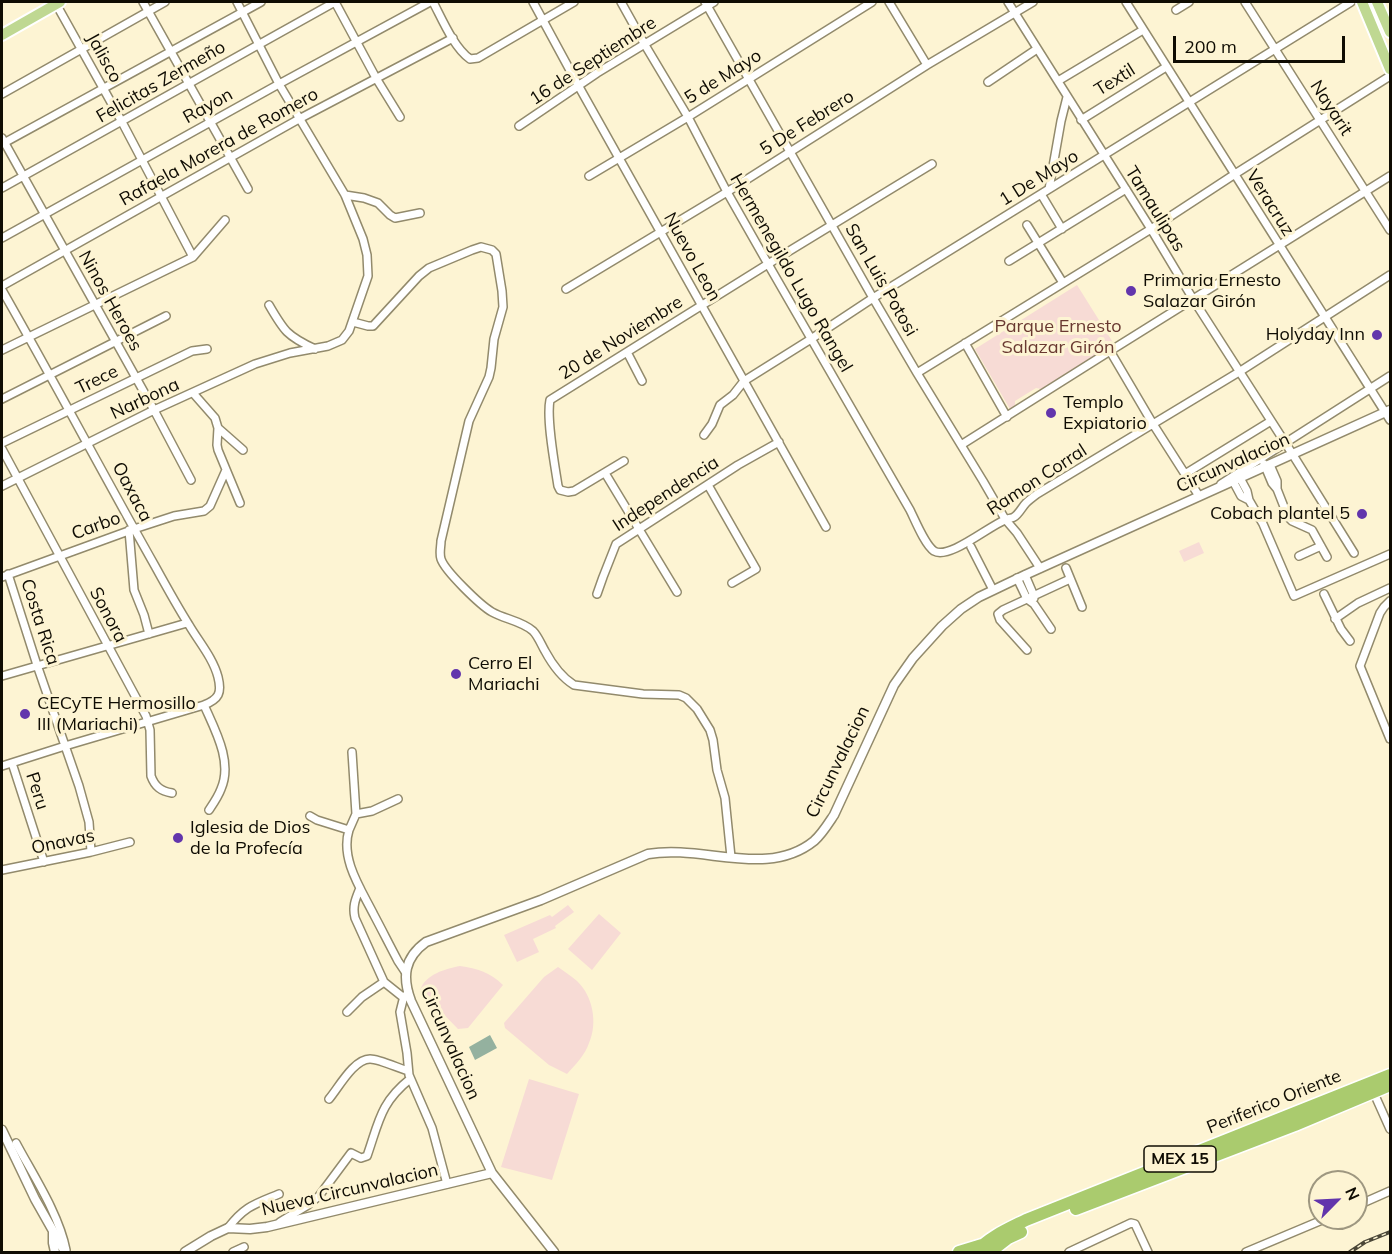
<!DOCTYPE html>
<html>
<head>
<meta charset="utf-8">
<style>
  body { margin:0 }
  #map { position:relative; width:1392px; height:1254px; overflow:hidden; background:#fdf4d3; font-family:Mulish,sans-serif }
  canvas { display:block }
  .frame { position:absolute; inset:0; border:3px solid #0f0c03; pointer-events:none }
  .north { position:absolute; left:1308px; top:1170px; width:60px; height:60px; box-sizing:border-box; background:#fdf4d3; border:2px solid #9e9780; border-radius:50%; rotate:66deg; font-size:16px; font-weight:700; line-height:24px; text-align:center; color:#0f0c03 }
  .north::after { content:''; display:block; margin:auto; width:21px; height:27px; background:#6235ac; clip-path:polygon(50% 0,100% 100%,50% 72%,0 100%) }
  .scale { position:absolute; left:1173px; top:36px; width:172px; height:27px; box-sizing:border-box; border:3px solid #0f0c03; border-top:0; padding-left:8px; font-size:18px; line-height:21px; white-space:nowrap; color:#0f0c03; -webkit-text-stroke:4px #fdf4d3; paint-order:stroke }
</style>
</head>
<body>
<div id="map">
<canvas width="1392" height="1254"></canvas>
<div class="frame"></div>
<div class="north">N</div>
<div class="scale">200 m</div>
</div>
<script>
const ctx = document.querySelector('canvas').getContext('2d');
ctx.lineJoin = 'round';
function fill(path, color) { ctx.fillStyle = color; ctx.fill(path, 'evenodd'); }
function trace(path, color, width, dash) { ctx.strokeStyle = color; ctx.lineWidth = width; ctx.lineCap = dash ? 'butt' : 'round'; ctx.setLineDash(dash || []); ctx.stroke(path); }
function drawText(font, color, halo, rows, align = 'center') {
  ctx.font = font + ' Mulish,sans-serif'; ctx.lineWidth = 6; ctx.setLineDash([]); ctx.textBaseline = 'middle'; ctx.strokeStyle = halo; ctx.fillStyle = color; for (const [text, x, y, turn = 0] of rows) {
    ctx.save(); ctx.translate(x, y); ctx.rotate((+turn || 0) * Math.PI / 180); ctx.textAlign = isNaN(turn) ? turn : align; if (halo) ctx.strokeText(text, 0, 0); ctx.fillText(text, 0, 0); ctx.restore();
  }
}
fill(new Path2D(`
  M1077,285l37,59 -73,45 -5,-1 -21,13v4l-5,4 -35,-60z
  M1199,542l5,11 -20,9 -5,-11z
  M568,905l6,7 -19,14 1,2 -23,11 6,13 -22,10 -13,-27 46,-20 2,2z
  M599,914l22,19 -29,37 -24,-21z
  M460,966c17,2 31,7 43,19l-35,43 -10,1 -38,-39c6,-16 25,-21 40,-24z
  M558,967c6,4 13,9 19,14 16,15 21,42 12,62 -4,12 -14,22 -22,31l-18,-9 -44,-37 -1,-5 40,-46z
  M529,1079l50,15 -27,86 -51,-13z`), '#f7dbd5');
fill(new Path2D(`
  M490,1035l7,13 -22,12 -6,-13z`), '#94b19f');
const minor = new Path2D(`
  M55,2l67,120 71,135
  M143,2l105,187
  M335,2l41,76 24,39
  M433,2c9,17 21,46 37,57l8,-1 96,-56
  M533,2l45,83 248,442
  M621,2l24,43 43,72 39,75 41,72 142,246c5,10 15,35 24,41 15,9 55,-25 71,-31 1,-1 8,-2 9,-3 5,-3 8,-10 12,-14 3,-3 7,-6 11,-9l202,-122 151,-97
  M705,2l168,296 44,75 66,108 22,38 12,14 23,35
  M889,2l38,63
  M1008,2l143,227 42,70 100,156 61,98
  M1126,2l264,418
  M1245,2l145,228
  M1176,10l13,-8
  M1058,81l85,-51
  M988,82l49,-33
  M2,94l163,-92
  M1081,120l85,-53
  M519,126l78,-53 117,-71
  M2,138l152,272 37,70
  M2,144l259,-142
  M589,176l99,-59 184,-115
  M2,188l333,-186
  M1049,189l12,-68 6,-24
  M1041,194l21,35
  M345,195l19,3 14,5 12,12 5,3 25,-5
  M1027,225l36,58
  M2,238l277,-154 151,-82
  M1009,261l117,-72
  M2,286l297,-167 154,-81
  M566,289l161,-97 200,-127 106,-63
  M2,290c52,91 101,184 153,276 11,20 22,40 34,59 10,17 24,33 29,52 4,16 1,22 -14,28l-139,41 -63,20
  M269,305c15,26 18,31 46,44
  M353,322l15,4h5l46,-50 10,-8 43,-18 9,-3 11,3 4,4 6,37 1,16 -9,32 -3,29 -2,9 -20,44 -28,120c0,6 -2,12 0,18 4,12 39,46 51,53 12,7 30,9 41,19 5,5 8,13 12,20 7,13 16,26 29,34l69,9 36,1 7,3 11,11 13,21 3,10 4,30 8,28 6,59
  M965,343l42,74
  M2,350l191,-93 32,-37
  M1110,351l43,73 46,72
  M627,352l15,29
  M917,373l234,-144 84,-55 155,-98
  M193,393l22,25 3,10 25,22
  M2,399l164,-83
  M218,428l-1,17 1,5 22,53
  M704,435l8,-11 8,-19 13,-10 11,-14 67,-42 62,-41 478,-296
  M2,443l190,-92 15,-2
  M961,445l149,-94 280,-175
  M2,449l144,267 4,14 1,46c4,11 10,15 21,17
  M624,461l-50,30 -6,1 -8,-2 -2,-4c-3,-20 -12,-67 -8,-86l218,-136 164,-100
  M1264,464l8,19 5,6 11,28 4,4 20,9 15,27
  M1270,465l7,16v8
  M605,473l72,119
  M1185,474l86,-53
  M1240,478l7,13 2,9 14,24 31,72 96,-42
  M1233,481l8,15 8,4
  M1221,484l169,-108
  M708,485l48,84 -24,14
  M2,486l152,-76 101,-46 35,-11 38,-7 14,-6 7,-9 19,-55 -1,-21 -4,-16 -18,-44 -66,-111 -42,-82
  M129,530l5,60 10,25 5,19
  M971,547l22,43
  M1299,556l22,-10
  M1066,568l16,39
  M8,574l29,91 42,121 10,36 2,30
  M1025,575l9,21v2
  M2,577l132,-48 40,-13 30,-5 6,-5 16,-36
  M1017,578l10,21 7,5 17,25
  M597,594l6,-17 13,-33 122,-79 41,-23
  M1324,594l17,35 9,12
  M1390,601l-6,6 -4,6 -20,53 30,73
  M1335,619l23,-16 32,-15
  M1027,650l-27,-30 -2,-6 5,-4 67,-31
  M2,676l185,-53
  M204,705c11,25 29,57 17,84 -3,8 -8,15 -12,21
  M12,763l32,99
  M356,814l16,-3 26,-12
  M310,816l7,4 32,10c-9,29 12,59 25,85 8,15 16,31 24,46l8,12
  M349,830l7,-16 -4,-62
  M2,870l89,-18 39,-10
  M360,888c-4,10 -8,18 -5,30l29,64 20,16
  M408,992l-5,8 -3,12 7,41 2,22 23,53 15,56
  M347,1012l15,-15 22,-15
  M1373,1091l17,38
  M329,1099c10,-12 25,-40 41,-40 9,0 28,9 38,12
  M16,1143c17,32 43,71 50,107
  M1356,1206l34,-15
  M280,1222l28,-17 11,-9 32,-43 10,5 6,-2c12,-34 13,-53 43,-77
  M228,1228c17,-22 27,-24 51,-34
  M233,1252l11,-5
  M1069,1252l62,-29 4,1 13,28
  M1246,1252l81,-34`);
const tertiary = new Path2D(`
  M2,1130l33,69 30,53
  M53,1232v11l2,9
  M185,1252l26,-16 17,-8 22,1 17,-2 225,-54
  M554,1252l-62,-79 -81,-172c-9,-24 -7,-43 15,-59l115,-42 107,-46c55,-10 119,25 166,-13 8,-7 14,-17 20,-26l60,-130 19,-27 29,-32 19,-17 18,-12 46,-22 365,-165`);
const primary = new Path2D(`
  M1362,2l28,67
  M1377,2l13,30
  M2,35l58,-33`);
const trunk = new Path2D(`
  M1076,1209l219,-84 95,-40
  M959,1252l23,-7
  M976,1252c13,-15 32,-23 50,-32l364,-145
  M990,1252l18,-14 13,-6`);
trace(minor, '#928a6c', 10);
trace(tertiary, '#928a6c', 11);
trace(primary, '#fff', 14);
trace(trunk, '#fff', 15);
trace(minor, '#fff', 7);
trace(tertiary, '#fff', 8);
trace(primary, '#bfd892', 10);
trace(trunk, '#aacb6e', 12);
const rail = new Path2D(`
  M1350,1252l15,-10 25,-10`);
trace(rail, '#4b4738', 4);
trace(rail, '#fdf4d3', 1.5, [4.5]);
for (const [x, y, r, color] of [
  [1131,291,6,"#6235ac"],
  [1377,335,6,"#6235ac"],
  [1051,413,6,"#6235ac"],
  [1362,514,6,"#6235ac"],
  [456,674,6,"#6235ac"],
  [25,714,6,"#6235ac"],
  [178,838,6,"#6235ac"]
]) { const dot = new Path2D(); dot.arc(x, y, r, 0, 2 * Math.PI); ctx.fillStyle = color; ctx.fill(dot); trace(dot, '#fdf4d3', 2); }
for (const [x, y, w] of [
  [1180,1159,72]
]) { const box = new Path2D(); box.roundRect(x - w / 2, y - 13, w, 26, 4.5); ctx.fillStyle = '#fdf4d3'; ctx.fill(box); trace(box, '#0f0c03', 1.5); }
drawText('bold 16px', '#0f0c03', null, [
  ["MEX 15",1180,1159]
]);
drawText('18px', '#0f0c03', '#fdf4d3', [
  ["Jalisco",104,58,61],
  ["16 de Septiembre",593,61,-33],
  ["5 de Mayo",723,77,-32],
  ["Textil",1115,80,-32],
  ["Felicitas Zermeño",161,82,-30],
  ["Rayon",208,106,-29],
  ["Nayarit",1331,108,57],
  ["5 De Febrero",807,123,-32],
  ["Rafaela Morera de Romero",219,147,-29],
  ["1 De Mayo",1039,178,-32],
  ["Veracruz",1270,203,58],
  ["Tamaulipas",1155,209,58],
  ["Nuevo Leon",692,257,61],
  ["Hermenegildo Lugo Rangel",791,273,60],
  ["San Luis Potosi",881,280,60],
  ["Ninos Heroes",110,301,61],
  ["20 de Noviembre",621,338,-32],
  ["Trece",97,380,-26],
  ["Narbona",145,399,-25],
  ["Circunvalacion",1233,463,-24],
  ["Ramon Corral",1037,480,-33],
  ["Oaxaca",132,492,62],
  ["Independencia",666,494,-33],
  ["Carbo",96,526,-20],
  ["Sonora",108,615,62],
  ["Costa Rica",40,622,72],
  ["Circunvalacion",838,762,-64],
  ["Peru",37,791,72],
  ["Onavas",63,842,-12],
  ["Circunvalacion",450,1043,66],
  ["Periferico Oriente",1274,1102,-22],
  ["Nueva Circunvalacion",350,1190,-13]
]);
drawText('18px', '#0f0c03', '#fdf4d3', [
  ["Primaria Ernesto",1143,281],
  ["Salazar Girón",1143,302],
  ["Holyday Inn",1365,335,"right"],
  ["Templo",1063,403],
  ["Expiatorio",1063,424],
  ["Cobach plantel 5",1350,514,"right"],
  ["Cerro El",468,664],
  ["Mariachi",468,685],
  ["CECyTE Hermosillo",37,704],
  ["III (Mariachi)",37,725],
  ["Iglesia de Dios",190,828],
  ["de la Profecía",190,849]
], 'left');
drawText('18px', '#693931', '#fdf4d3', [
  ["Parque Ernesto",1058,327],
  ["Salazar Girón",1058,348]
]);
</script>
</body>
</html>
